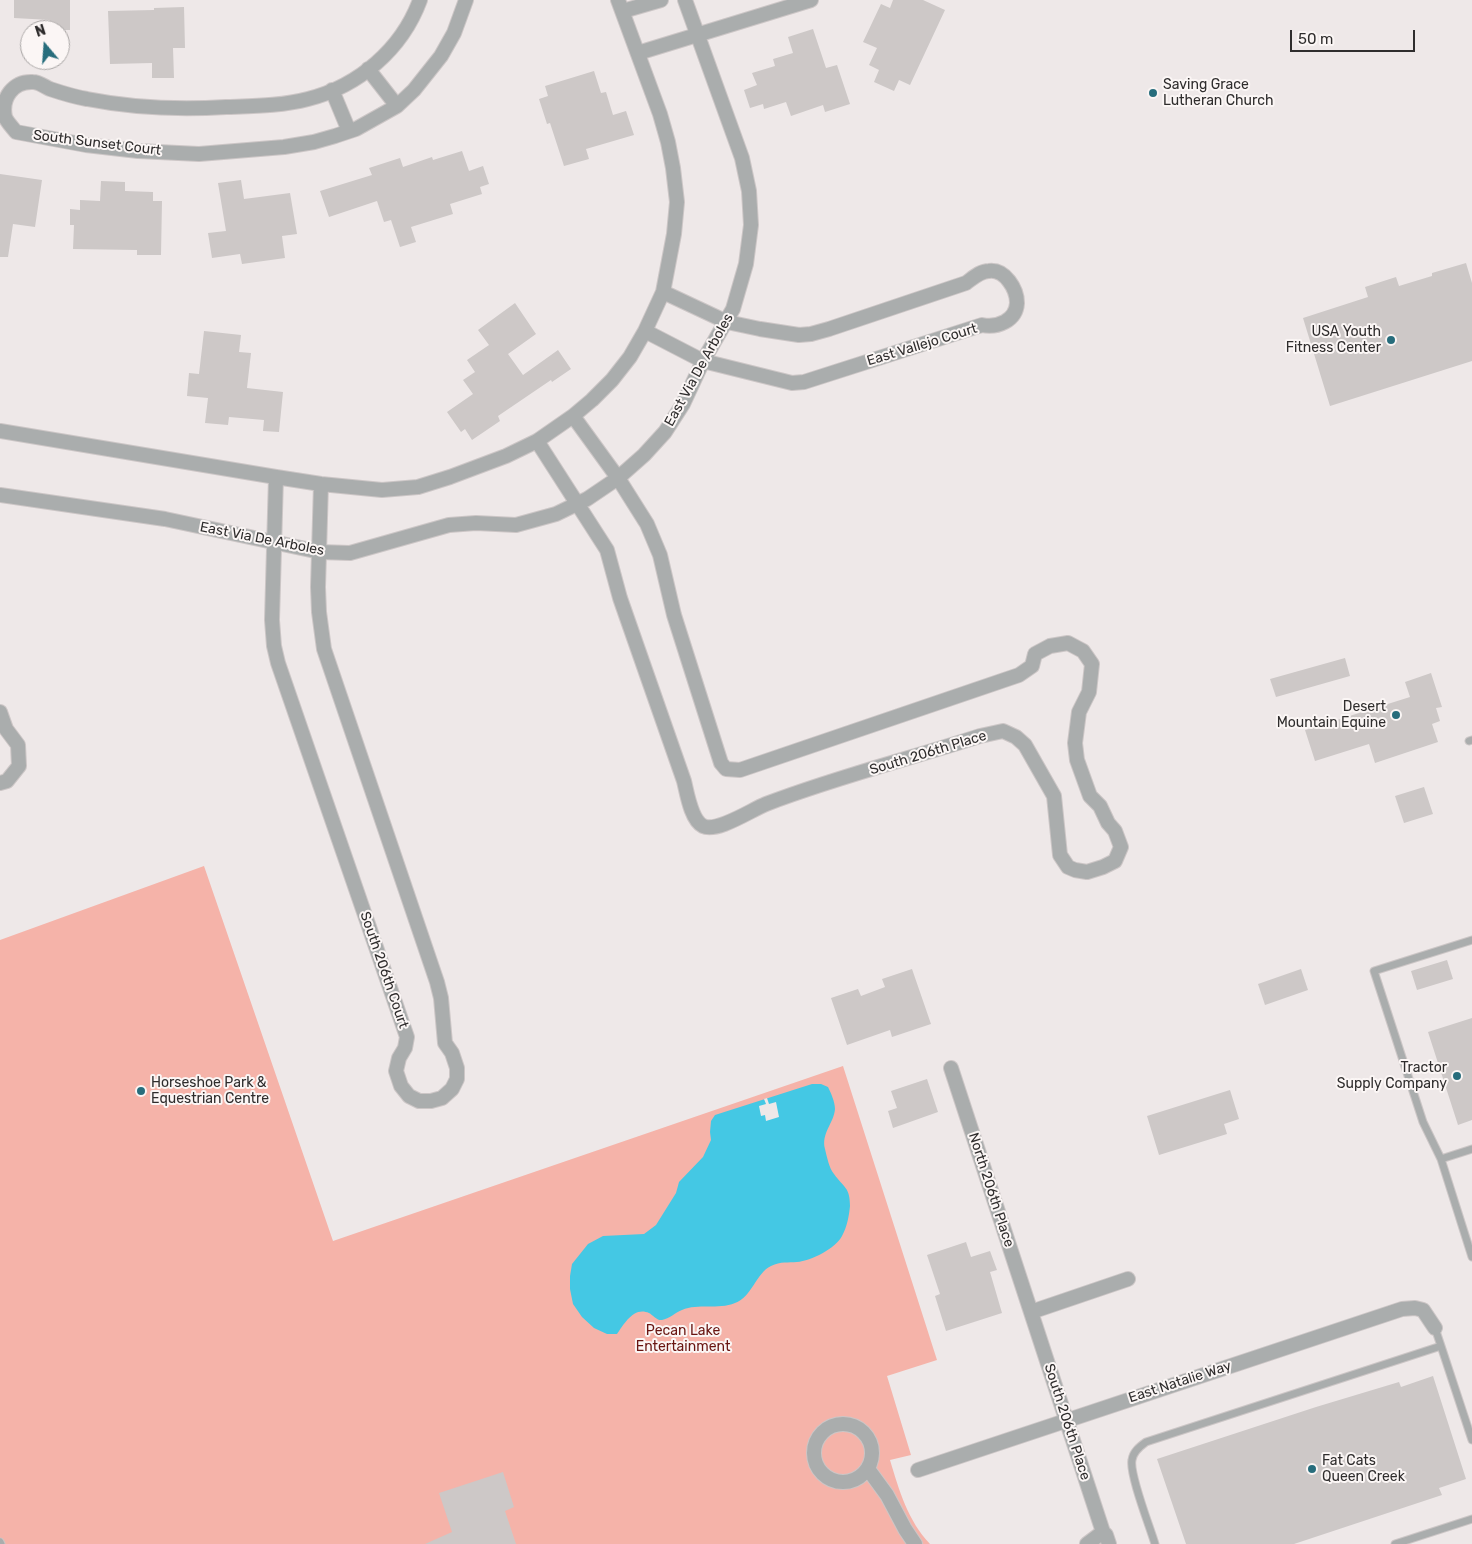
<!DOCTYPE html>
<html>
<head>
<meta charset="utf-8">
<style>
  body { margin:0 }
  #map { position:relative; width:1472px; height:1544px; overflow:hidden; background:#eee8e8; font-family:Rubik,sans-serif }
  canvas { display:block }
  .north { position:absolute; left:20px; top:20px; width:50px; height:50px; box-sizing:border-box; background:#fbf6f5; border:1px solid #a9a6a5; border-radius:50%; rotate:342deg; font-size:14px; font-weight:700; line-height:20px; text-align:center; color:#2f2d2d }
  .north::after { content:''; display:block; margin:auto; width:18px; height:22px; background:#276d7c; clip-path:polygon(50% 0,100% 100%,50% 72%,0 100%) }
  .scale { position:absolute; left:1290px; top:30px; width:125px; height:22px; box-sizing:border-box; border:2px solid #2f2d2d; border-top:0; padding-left:6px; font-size:15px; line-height:18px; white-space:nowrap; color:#2f2d2d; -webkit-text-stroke:4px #fbf6f5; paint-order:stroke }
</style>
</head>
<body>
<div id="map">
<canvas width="1472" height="1544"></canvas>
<div class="north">N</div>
<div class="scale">50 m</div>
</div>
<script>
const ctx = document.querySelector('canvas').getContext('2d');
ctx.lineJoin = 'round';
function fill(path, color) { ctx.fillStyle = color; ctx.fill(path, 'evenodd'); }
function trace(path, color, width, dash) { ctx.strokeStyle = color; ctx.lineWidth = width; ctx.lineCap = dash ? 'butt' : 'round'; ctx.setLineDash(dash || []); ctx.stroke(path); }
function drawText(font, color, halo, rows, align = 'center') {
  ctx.font = font + ' Rubik,sans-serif'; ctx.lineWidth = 4; ctx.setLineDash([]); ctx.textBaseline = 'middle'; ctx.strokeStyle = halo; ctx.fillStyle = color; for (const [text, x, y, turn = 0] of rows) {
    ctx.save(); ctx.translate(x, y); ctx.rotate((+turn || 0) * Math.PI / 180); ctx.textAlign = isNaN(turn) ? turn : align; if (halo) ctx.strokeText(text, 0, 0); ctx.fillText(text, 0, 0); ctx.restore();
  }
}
fill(new Path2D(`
  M204,866l129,375 510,-175 94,294 -50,16 24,79 -21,5c9,30 18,61 40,84h-930v-604z`), '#f5b3a9');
fill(new Path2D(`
  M812,1084h9l7,3c3,6 7,15 7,22 -1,14 -14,24 -10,40 2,8 4,19 9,25 10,14 16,13 16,32 -1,10 -3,21 -8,30 -6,12 -31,25 -45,26 -9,1 -16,-1 -26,4 -15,7 -19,31 -36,37 -17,7 -37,0 -53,7 -6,2 -13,9 -20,10 -5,1 -9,-5 -13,-7 -15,-7 -25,11 -32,21h-10l-13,-6 -12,-11 -9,-13 -3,-15v-13l2,-12 16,-20 15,-8 41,-2 12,-9 20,-32 3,-11 24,-25 8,-17 -1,-8 1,-11 4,-6z`), '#44c8e4');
fill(new Path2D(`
  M767,1098l2,6 7,-2 3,15 -13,4 -1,-6 -4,1 -2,-10 7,-2 -2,-5z`), '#eee8e8');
fill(new Path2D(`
  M14,0h56v30h-20v-10l-36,-2z
  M893,0h30l22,10 -35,75 -11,-5 -5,11 -20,-9 5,-12 -10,-5 8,-17 -14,-6 18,-38 9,4z
  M184,7l1,41h-12l1,30h-22v-15l-42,1 -2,-53 46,-1v-2z
  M813,29l13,39 11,-3 13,39 -25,8 -2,-7 -32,11 -5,-14 -22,7 -1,-5 -13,4 -6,-18 13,-5 -5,-12 23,-7 -2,-7 20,-6 -5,-16z
  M594,71l7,22 5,-1 7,23 13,-4 8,24 -48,14 3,10 -25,7 -14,-43 -3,1 -8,-25 9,-3 -3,-10z
  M462,151l7,20 14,-5 6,18 -9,3 2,7 -32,10 3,10 -42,13 5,15 -16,5 -9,-27 -7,2 -7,-21 -48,16 -9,-26 52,-16 -3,-7 31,-10 3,9 29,-10 1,3z
  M0,174l42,6 -7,47 -22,-3 -5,33h-8z
  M241,180l3,19 46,-6 7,41 -15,2 3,22 -43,6 -2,-10 -28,4 -4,-25 18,-2 -8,-48z
  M101,181l24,1v9l28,1v9h9l-1,54h-24v-5l-64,-1 1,-24h-4v-16l10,1v-10l20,1z
  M1466,263l6,20v78l-142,45 -27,-88 65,-21 -3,-10 31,-10 3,9 33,-10v-3z
  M515,303l21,31 -28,20 15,21 35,-25 13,19 -19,13 -1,-2 -53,36 2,5 -28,19 -7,-11 -4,3 -14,-20 26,-18 -10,-14 12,-8 -8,-12 22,-15 -11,-15z
  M204,331l37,4 -2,17 12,1 -4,35 36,4 -4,40 -16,-1 1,-11 -35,-3 -1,8 -23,-2 3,-25 -21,-2 2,-23 10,1z
  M1345,658l5,18 -74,21 -6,-18z
  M1431,673l11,34 -6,1 4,13 -8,3 6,18 -63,21 -6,-19 -54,17 -10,-31 105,-33 -5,-15z
  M1424,787l9,27 -29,9 -9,-27z
  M1447,960l6,19 -36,11 -6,-19z
  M912,969l19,55 -39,13 -2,-7 -43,15 -16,-47 27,-9 3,7 24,-9 -3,-8z
  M1301,969l7,21 -43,15 -7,-21z
  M1472,1018v102l-14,5 -30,-93z
  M927,1079l11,33 -45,16 -5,-17 9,-3 -6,-17z
  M1230,1090l9,29 -15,5 3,10 -68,21 -12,-39z
  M966,1242l5,15 19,-6 7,19 -7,2 12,41 -56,18 -11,-35 5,-2 -13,-39z
  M1433,1376l33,103 -27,9 3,7 -148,49h-108l-29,-85 159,-52 83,-25 2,5z
  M503,1472l11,35 -9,4 11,33h-91l27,-12 -13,-39z`), '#cdc8c7');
const lane = new Path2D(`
  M1469,741l3,-1
  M1472,940l-98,31 49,151 18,37 31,-10
  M1441,1159l31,98
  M1435,1328l6,18
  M0,1542l1,2
  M1155,1544c-5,-17 -26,-70 -23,-84 1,-8 7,-13 14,-18l295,-96 31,94
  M1395,1544l77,-25`);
const street = new Path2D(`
  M420,0c-18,49 -61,86 -112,99 -26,7 -55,7 -82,8 -47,3 -93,1 -139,-8 -12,-2 -25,-6 -37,-10 -5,-2 -11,-7 -17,-7 -20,-1 -32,16 -28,35 2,5 8,11 11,15l70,13 52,6 61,3 85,-7 30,-5 21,-6 21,-7 41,-23 17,-16 27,-34 13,-23 12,-33
  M623,11l38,-11
  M638,53l173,-53
  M368,69l29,37
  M332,90l17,41
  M645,331l58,30 89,22 12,-1 178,-57c15,3 34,-4 35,-22 0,-14 -12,-34 -28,-32 -9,0 -16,7 -23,12l-137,46 -18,5 -12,1 -39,-6 -33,-7 -64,-30
  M0,431l276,46 45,7 61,6 36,-3 32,-10 56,-21 31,-15 36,-25 19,-16 20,-20 18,-23 15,-26 18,-39 11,-58 3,-32 -4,-34 -5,-26 -8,-28 -42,-114
  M537,441l70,109 13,48 64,183c3,12 7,39 19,45 14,7 48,-16 63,-22 70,-27 143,-45 214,-68l23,-5 13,6 9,8 29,51 6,59 8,12 7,3 12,2 16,-5 12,-6 6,-14 -6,-16 -7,-8 -8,-17 -10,-10 -13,-36 -2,-17 4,-31 10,-20 3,-28 -9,-13 -15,-8 -18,3 -15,8 -3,12 -13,9 -279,95 -14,-1 -5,-6 -47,-148 -14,-60 -13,-31 -29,-46 -45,-62
  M276,477l-4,143 2,26 4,17 129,374 -2,11 -6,10 -3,13 5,15 8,10 10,5h12l11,-3 10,-9 5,-10v-11l-5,-15 -7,-10 -4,-45 -4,-16 -113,-333 -5,-37 -1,-25 3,-103
  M0,495l165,24 155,33 30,1 99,-28 27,-2 40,2 40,-11 31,-15 31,-21 26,-23 21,-23 18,-28 20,-43 30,-52 13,-45 5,-39 -2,-34 -7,-33 -57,-158
  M0,712l6,17 12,16 1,21 -12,15 -7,2
  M951,1068l152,464 3,3 3,9
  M1031,1312l97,-33
  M814 1453a29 29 0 1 1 58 0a29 29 0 1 1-58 0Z
  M868,1469l19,26 18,34 10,15
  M918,1470l484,-161 13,-1 8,2 12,18
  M1087,1544l16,-12`);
trace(lane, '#ccc6c6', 9);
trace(street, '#ccc6c6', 16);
trace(lane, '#aaadad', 7);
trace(street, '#aaadad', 14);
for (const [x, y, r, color] of [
  [1153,93,5,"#276d7c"],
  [1391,340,5,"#276d7c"],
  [1396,715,5,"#276d7c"],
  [1457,1076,5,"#276d7c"],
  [141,1091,5,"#276d7c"],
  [1312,1469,5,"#276d7c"]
]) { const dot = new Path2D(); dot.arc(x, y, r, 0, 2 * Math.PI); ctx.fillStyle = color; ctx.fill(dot); trace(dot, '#fbf6f5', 2); }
drawText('14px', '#2f2d2d', '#fbf6f5', [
  ["Saving Grace",1163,85],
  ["Lutheran Church",1163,101],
  ["USA Youth",1381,332,"right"],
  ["Fitness Center",1381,348,"right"],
  ["Desert",1386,707,"right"],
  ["Mountain Equine",1386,723,"right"],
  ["Tractor",1447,1068,"right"],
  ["Supply Company",1447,1084,"right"],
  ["Horseshoe Park &",151,1083],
  ["Equestrian Centre",151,1099],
  ["Fat Cats",1322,1461],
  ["Queen Creek",1322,1477]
], 'left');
drawText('14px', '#2f2d2d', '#fbf6f5', [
  ["South Sunset Court",97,143,7],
  ["East Vallejo Court",922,345,-17],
  ["East Via De Arboles",699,370,-61],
  ["East Via De Arboles",262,539,11],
  ["South 206th Place",928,753,-17],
  ["South 206th Court",384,970,71],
  ["North 206th Place",991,1190,72],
  ["East Natalie Way",1180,1382,-18],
  ["South 206th Place",1067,1422,72]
]);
drawText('14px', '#691511', '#fbf6f5', [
  ["Pecan Lake",683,1331],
  ["Entertainment",683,1347]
]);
</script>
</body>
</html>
